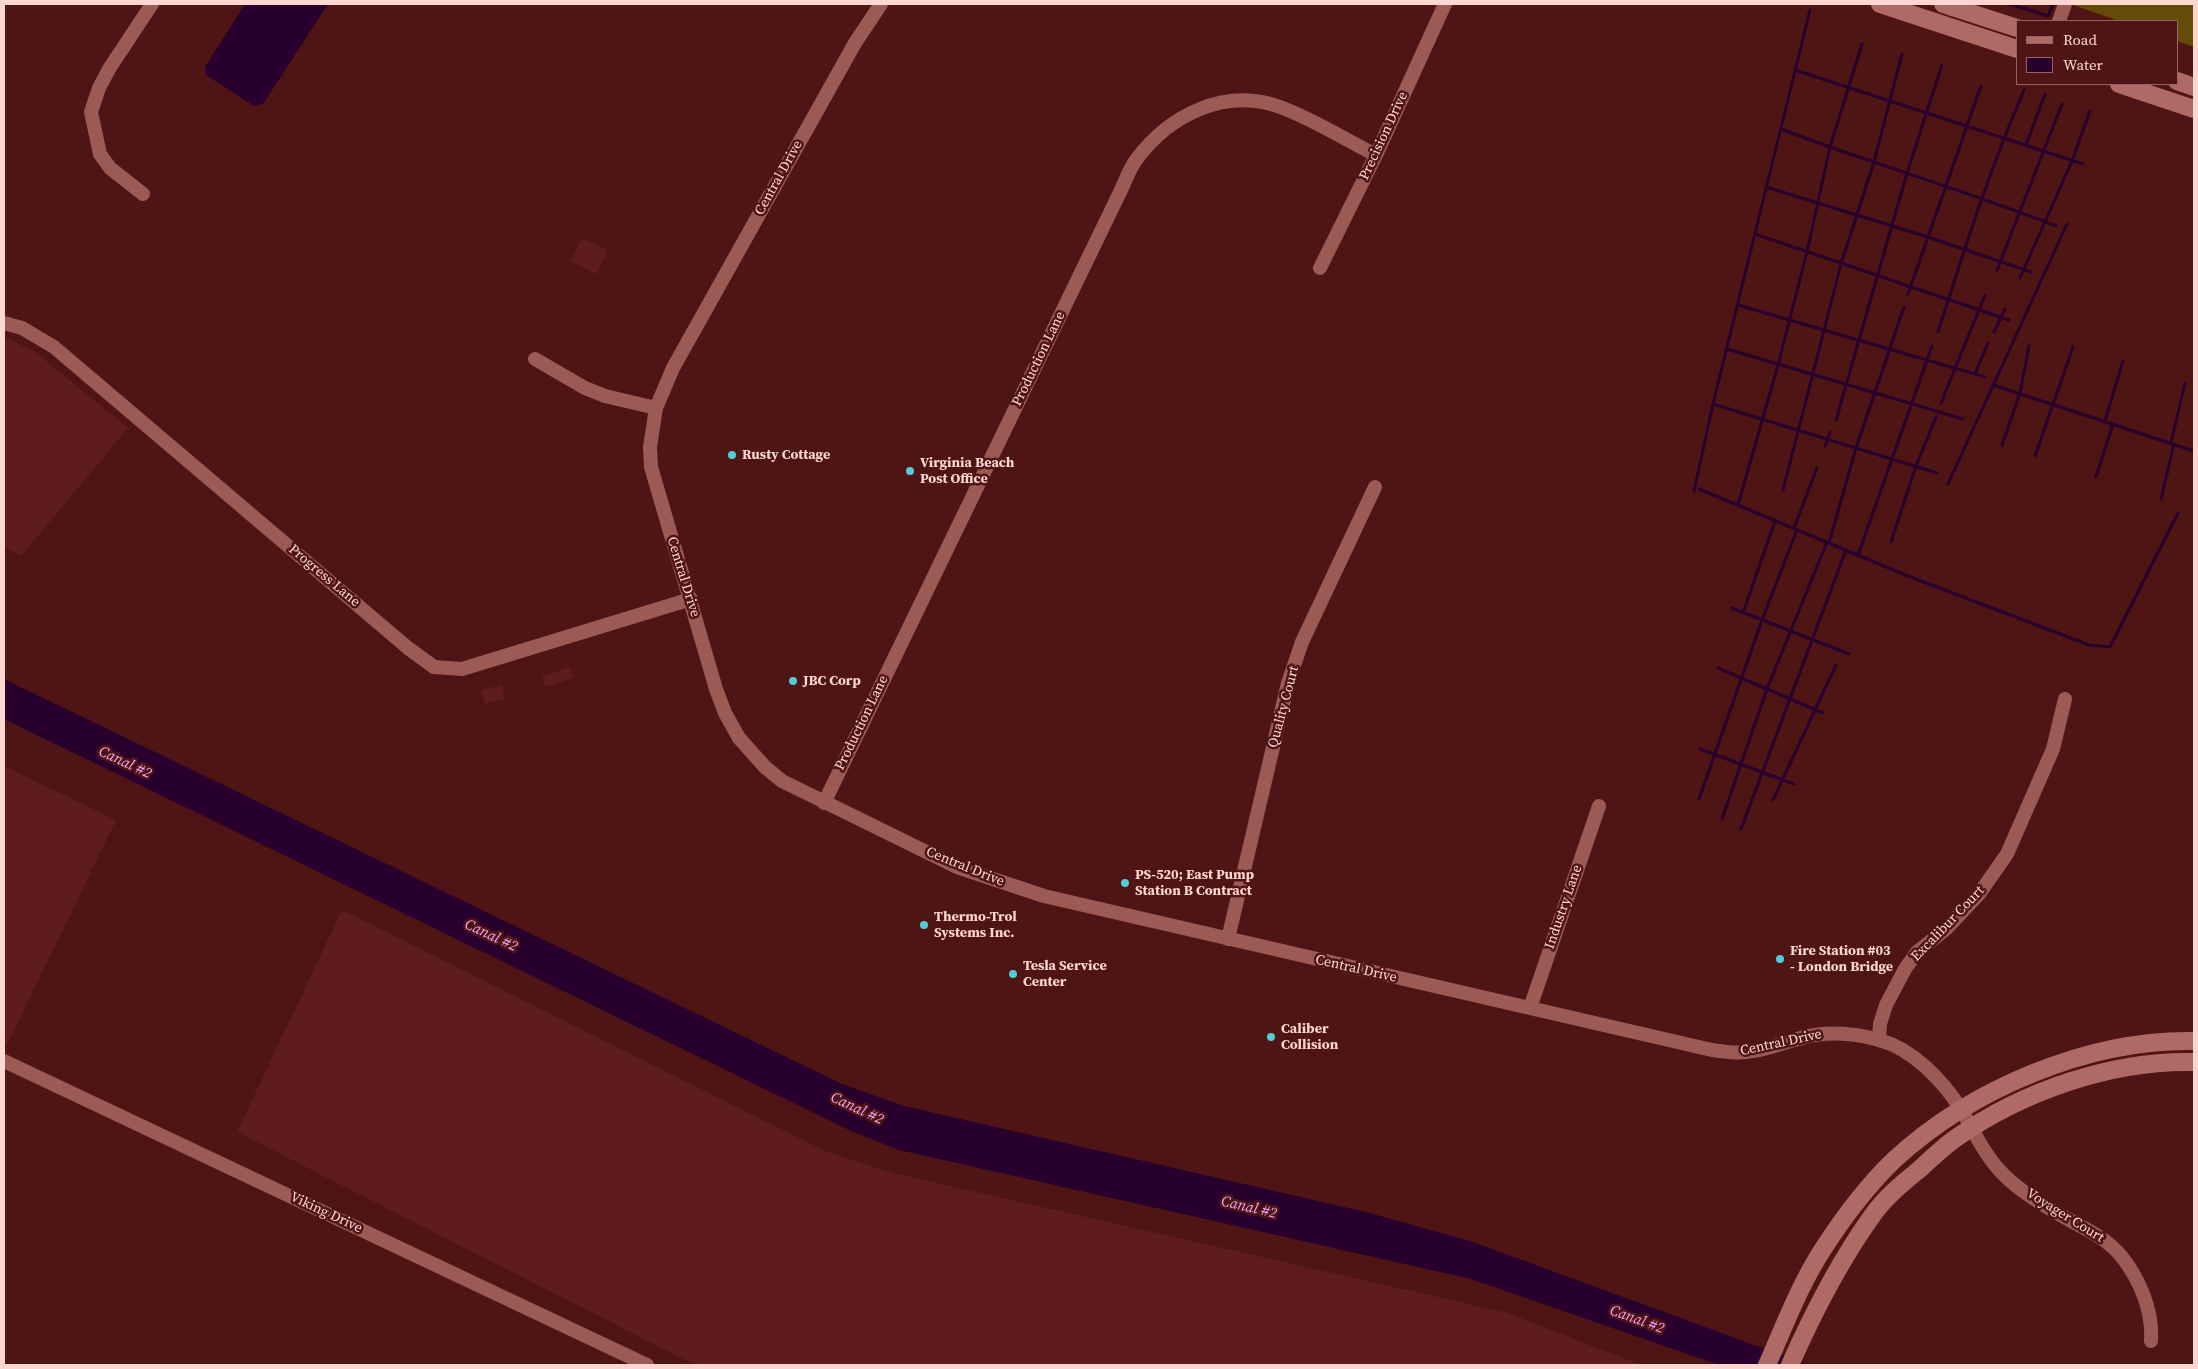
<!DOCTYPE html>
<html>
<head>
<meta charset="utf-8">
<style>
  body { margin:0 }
  #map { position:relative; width:2198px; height:1369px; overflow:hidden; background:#4f1514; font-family:"Source Serif 4",serif }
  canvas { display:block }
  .frame { position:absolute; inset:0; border:5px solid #fed7d3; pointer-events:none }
  .legend { position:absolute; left:2016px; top:20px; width:162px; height:65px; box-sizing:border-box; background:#4f1514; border:1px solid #956360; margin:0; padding:6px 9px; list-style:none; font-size:15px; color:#fed7d3 }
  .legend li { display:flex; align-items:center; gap:10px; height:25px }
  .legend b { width:25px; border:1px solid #956360 }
</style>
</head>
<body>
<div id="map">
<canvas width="2198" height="1369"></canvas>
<div class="frame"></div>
<ul class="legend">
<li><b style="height:6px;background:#b06a65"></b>Road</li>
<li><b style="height:14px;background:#29002d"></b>Water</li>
</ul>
</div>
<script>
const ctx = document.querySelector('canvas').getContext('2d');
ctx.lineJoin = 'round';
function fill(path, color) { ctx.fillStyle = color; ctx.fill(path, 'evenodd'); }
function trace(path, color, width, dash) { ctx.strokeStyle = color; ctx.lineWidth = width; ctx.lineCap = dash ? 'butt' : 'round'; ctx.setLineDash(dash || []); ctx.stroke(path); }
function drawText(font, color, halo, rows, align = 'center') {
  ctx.font = font + ' "Source Serif 4",serif'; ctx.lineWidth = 5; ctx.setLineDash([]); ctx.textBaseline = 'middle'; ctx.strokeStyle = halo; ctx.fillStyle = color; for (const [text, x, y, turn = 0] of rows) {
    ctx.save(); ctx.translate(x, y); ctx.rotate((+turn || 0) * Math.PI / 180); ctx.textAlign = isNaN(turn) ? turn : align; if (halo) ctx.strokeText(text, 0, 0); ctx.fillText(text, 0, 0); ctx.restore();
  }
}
fill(new Path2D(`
  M582,238l26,12 -11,24 -26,-13z
  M4,337l30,14 94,77 -107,128 -17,-9z
  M570,667l3,11 -28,9 -3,-11z
  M502,685l3,14 -20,5 -4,-14z
  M4,766l112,54 -109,225 -3,-1z
  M342,910l485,242 66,21 615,140 133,52h-946l-458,-233z`), '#5e1d1c');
fill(new Path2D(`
  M2074,4h120v43l-17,-6v-20h-58l-46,-16z`), '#644b08');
fill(new Path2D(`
  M245,4h83l-65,100 -9,2 -48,-31 -1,-8z
  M4,679l838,405 62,22 462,106 104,29 339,124h-90l-248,-86 -572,-129 -48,-19 -847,-412z`), '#29002d');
trace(new Path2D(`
  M2010,4l38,12 5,-12
  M1795,70l288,94
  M1781,129c91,35 184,61 275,97
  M2026,145l19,-51
  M1766,187l162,50 103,35
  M1755,234l254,86
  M1997,270l65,-166
  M2020,278l52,-117 18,-50
  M1908,294l73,-208
  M1738,305l247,72
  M1938,332c26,-82 52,-163 86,-242
  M1994,332l11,-23
  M1727,349l236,70
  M1975,374l13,-31
  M1993,385l201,66
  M1941,403l44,-108
  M1713,404l97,-394
  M1836,420l71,-247 35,-108
  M2105,421l18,-60
  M2171,443l14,-60
  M2002,445l18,-52 9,-47
  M1825,446l5,-14
  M2035,456l38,-109
  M2096,477l17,-53
  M1948,484l119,-260
  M1699,489l209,87 181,69 21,2 68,-134
  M1783,490l58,-226 33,-102 28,-108
  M1694,491l19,-87 224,69
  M2161,499l13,-55
  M1738,505l40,-140 29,-113 23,-105 32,-103
  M1794,528l23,-60
  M1891,542l25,-76 20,-49
  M1829,543l27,-95 48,-141
  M1858,555l74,-209
  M1732,608l117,46
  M1743,613l32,-92
  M1718,668l105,45
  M1700,749l94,35
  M1699,799l63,-179 35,-90
  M1773,800l63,-135
  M1722,819l45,-130 60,-147
  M1741,829l105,-279`), '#29002d', 3);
trace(new Path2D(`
  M881,4l-26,39 -182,325 -17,40 -6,39 1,20 65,222 9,24 14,25 26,29 17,14 175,86 87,29 668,154c14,2 27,4 41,1 21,-3 41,-13 62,-16 21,-3 43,-1 64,5 34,9 63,40 82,69 14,24 23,46 43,66 19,19 46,34 69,47 19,10 35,18 49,35 18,23 31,54 29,84
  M2059,21l6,-17
  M143,194l-33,-26 -10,-14 -9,-42 8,-24 10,-19 43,-65
  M1320,268l56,-113 69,-151
  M4,323l18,5 32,19 354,301 26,19 28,2 229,-70
  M535,359l50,29 20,8 51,12
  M824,803l298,-615c4,-9 8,-20 14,-28 33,-45 89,-73 144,-53 33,12 64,32 96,48
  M1228,939l60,-256 14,-41 73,-155
  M1530,1008l69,-202
  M1879,1040l1,-16 6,-19 19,-36 12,-17 29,-23 33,-35 28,-40 46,-105 12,-50
  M4,1061l643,304`), '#9c5a55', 14);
trace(new Path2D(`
  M1880,4l137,45
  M1943,4l74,24
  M2177,81l17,6
  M2119,84l75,25
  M1767,1365c17,-38 33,-81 56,-116 20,-31 44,-63 71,-89 77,-71 194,-121 300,-119
  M1790,1365c23,-52 49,-103 82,-149 13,-19 32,-34 49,-48 11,-10 22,-21 35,-30 67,-47 156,-78 238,-76`), '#b06a65', 18);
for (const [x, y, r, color] of [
  [732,455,5,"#52cbd8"],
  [910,471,5,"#52cbd8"],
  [793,681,5,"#52cbd8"],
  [1125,883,5,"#52cbd8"],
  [924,925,5,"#52cbd8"],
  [1780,959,5,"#52cbd8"],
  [1013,974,5,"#52cbd8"],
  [1271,1037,5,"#52cbd8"]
]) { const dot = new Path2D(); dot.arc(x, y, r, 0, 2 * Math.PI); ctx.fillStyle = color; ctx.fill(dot); trace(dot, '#4f1514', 2); }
drawText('14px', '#fed7d3', '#4f1514', [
  ["Precision Drive",1384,136,-65],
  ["Central Drive",779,178,-61],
  ["Production Lane",1039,359,-64],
  ["Progress Lane",324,576,40],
  ["Central Drive",683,577,73],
  ["Quality Court",1284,707,-75],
  ["Production Lane",862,723,-64],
  ["Central Drive",965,867,22],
  ["Industry Lane",1564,907,-71],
  ["Excalibur Court",1948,924,-46],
  ["Central Drive",1356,969,13],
  ["Central Drive",1781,1043,-12],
  ["Viking Drive",326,1213,25],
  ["Voyager Court",2065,1216,32]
]);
drawText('bold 14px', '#fed7d3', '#4f1514', [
  ["Rusty Cottage",742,455],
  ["Virginia Beach",920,463],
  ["Post Office",920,479],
  ["JBC Corp",803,681],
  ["PS-520; East Pump",1135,875],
  ["Station B Contract",1135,891],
  ["Thermo-Trol",934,917],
  ["Systems Inc.",934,933],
  ["Fire Station #03",1790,951],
  ["- London Bridge",1790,967],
  ["Tesla Service",1023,966],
  ["Center",1023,982],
  ["Caliber",1281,1029],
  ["Collision",1281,1045]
], 'left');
drawText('italic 15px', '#f6a1fc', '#4f1514', [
  ["Canal #2",125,763,25],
  ["Canal #2",491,936,25],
  ["Canal #2",857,1109,25],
  ["Canal #2",1249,1208,13],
  ["Canal #2",1637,1320,20]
]);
</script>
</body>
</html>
